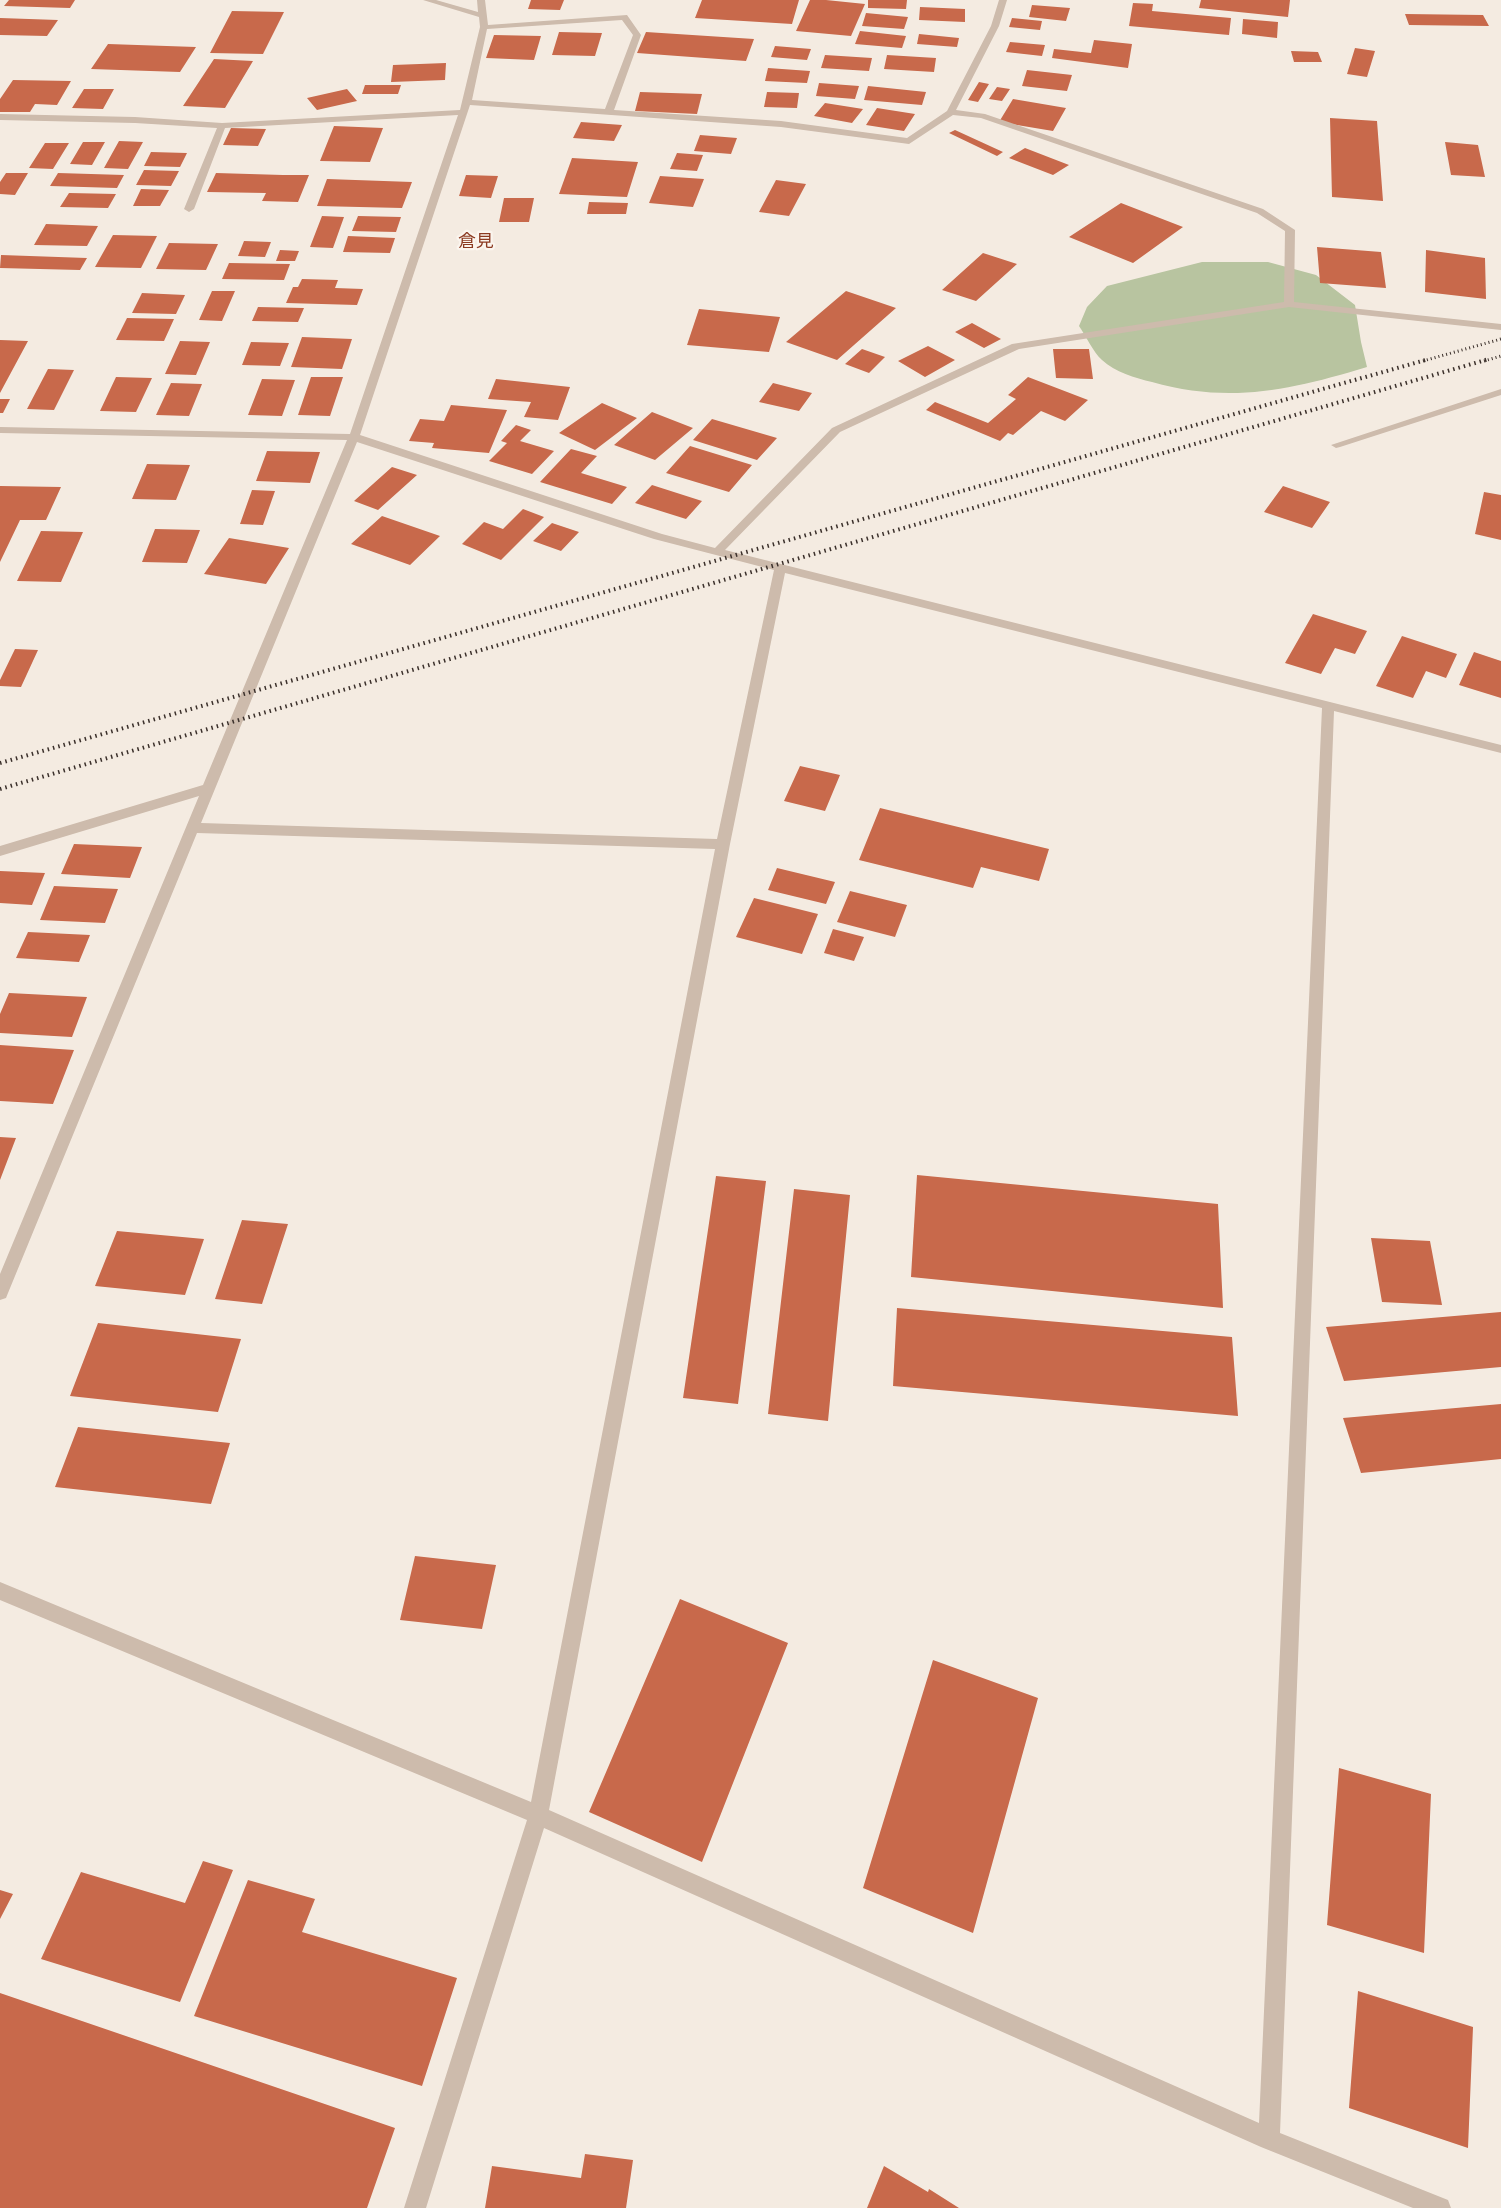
<!DOCTYPE html>
<html>
<head>
<meta charset="utf-8">
<style>
  body { margin:0 }
  canvas { display:block; background:#f4ebe1 }
</style>
</head>
<body>
<canvas width="1501" height="2208"></canvas>
<script>
const ctx = document.querySelector('canvas').getContext('2d');
ctx.lineJoin = 'round';
function fill(path, color) { ctx.fillStyle = color; ctx.fill(path, 'evenodd'); }
function trace(path, color, width, dash) { ctx.strokeStyle = color; ctx.lineWidth = width; ctx.lineCap = dash ? 'butt' : 'round'; ctx.setLineDash(dash || []); ctx.stroke(path); }
function drawText(font, color, halo, rows, align = 'center') {
  ctx.font = font + ' "PT Sans Narrow","Noto Sans JP",sans-serif'; ctx.lineWidth = 4.5; ctx.setLineDash([]); ctx.textBaseline = 'middle'; ctx.strokeStyle = halo; ctx.fillStyle = color; for (const [text, x, y, turn = 0] of rows) {
    ctx.save(); ctx.translate(x, y); ctx.rotate((+turn || 0) * Math.PI / 180); ctx.textAlign = isNaN(turn) ? turn : align; if (halo) ctx.strokeText(text, 0, 0); ctx.fillText(text, 0, 0); ctx.restore();
  }
}
fill(new Path2D(`
  M1202,262h66l48,13 39,30 6,37 6,25c-76,23 -137,37 -215,15 -17,-4 -37,-10 -50,-22 -9,-8 -16,-24 -23,-34l8,-19 20,-21z`), '#b8c4a0');
fill(new Path2D(`
  M9,0h66l-5,8 -66,-2z
  M531,0h33l-4,10 -32,-1z
  M702,0h97l-7,24 -97,-6z
  M810,0h16l39,4 -14,32 -55,-5z
  M868,0h39l-1,9 -38,-1z
  M1201,0h89l-2,17 -89,-9z
  M1133,3l20,1 -1,7 79,7 -2,17 -100,-9z
  M1032,5l38,3 -4,13 -37,-4z
  M920,7l45,2v13l-46,-2z
  M232,11l52,1 -21,42 -53,-1z
  M866,13l42,4 -4,12 -42,-3z
  M1405,14l78,1 6,11 -80,-1z
  M0,18l58,2 -11,16 -47,-1z
  M1012,18l30,3 -2,9 -31,-3z
  M1243,19l35,3 -1,16 -35,-4z
  M860,31l46,5 -4,12 -47,-4z
  M559,32l43,1 -7,23 -43,-1z
  M646,32l108,7 -8,22 -109,-8z
  M919,34l40,4 -2,9 -40,-3z
  M494,35l47,1 -7,24 -48,-2z
  M1094,40l38,4 -4,24 -76,-10 2,-9 37,4z
  M1010,42l35,3 -3,11 -36,-4z
  M108,44l88,3 -16,25 -89,-3z
  M775,46l36,3 -4,11 -36,-3z
  M1355,48l20,3 -8,26 -20,-3z
  M1291,51l27,1 4,10h-28z
  M825,55l47,3 -3,13 -48,-3z
  M887,55l49,3 -2,14 -50,-3z
  M214,59l39,2 -28,47 -42,-2z
  M446,63l-1,17 -54,2 2,-17z
  M768,68l42,3 -3,12 -42,-2z
  M1027,70l45,5 -5,16 -45,-5z
  M13,80l58,1 -14,24 -22,-1 -5,8h-30v-13z
  M979,82l10,2 -11,18 -10,-2z
  M819,83l40,3 -4,13 -39,-3z
  M365,85h36l-3,9h-36z
  M868,86l58,6 -4,13 -58,-5z
  M997,87l13,2 -8,12 -13,-2z
  M84,89h30l-11,20 -31,-1z
  M347,89l10,12 -40,9 -10,-12z
  M640,92l62,2 -5,20 -62,-3z
  M767,92l32,1 -2,15 -33,-1z
  M1013,99l53,9 -13,23 -54,-9z
  M825,103l38,6 -11,14 -38,-7z
  M877,108l38,6 -11,17 -38,-6z
  M1330,118l47,3 6,80 -51,-4z
  M581,122l41,3 -8,16 -41,-3z
  M334,126l49,2 -13,34 -50,-1z
  M231,128l35,1 -8,17 -35,-1z
  M955,130l48,22 -6,4 -48,-23z
  M700,135l37,3 -6,16 -37,-3z
  M119,141l24,1 -15,27 -24,-1z
  M83,142h22l-13,23 -22,-1z
  M1445,142l33,3 7,32 -34,-2z
  M45,143h24l-16,26 -24,-1z
  M1025,148l44,17 -16,10 -44,-17z
  M151,152l36,1 -7,14 -36,-1z
  M677,153l26,2 -6,16 -27,-2z
  M572,158l66,4 -11,35 -68,-3z
  M144,170l35,1 -8,15 -35,-1z
  M6,173h22l-13,22 -15,-1v-12z
  M58,173l66,2 -7,13 -67,-2z
  M216,173l67,2h26l-11,27 -36,-1 4,-8 -59,-1z
  M466,175l32,1 -7,22 -32,-2z
  M660,176l44,3 -11,28 -44,-4z
  M327,179l85,3 -10,26 -85,-2z
  M776,180l30,4 -17,32 -30,-4z
  M141,189l28,1 -9,16h-27z
  M69,193l47,1 -8,14 -48,-1z
  M504,198h30l-5,24h-30z
  M589,202l39,1 -2,11h-39z
  M1121,203l62,24 -50,36 -64,-26z
  M322,216l22,1 -11,31 -23,-1z
  M358,216l43,1 -5,15 -44,-1z
  M46,224l52,2 -11,20 -53,-1z
  M113,235l44,1 -16,32 -46,-1z
  M348,236l47,2 -5,15 -47,-1z
  M244,241l27,1 -6,15 -27,-1z
  M169,243l49,1 -12,26 -50,-1z
  M1317,247l64,5 5,36 -66,-5z
  M280,250l19,1 -4,10h-19z
  M1426,250l59,8 1,41 -61,-7z
  M983,253l34,11 -41,37 -34,-11z
  M1,255l86,3 -7,12 -80,-2z
  M229,263l61,1 -6,16 -62,-1z
  M302,279l36,1 -3,8 28,1 -6,16 -71,-2 7,-16h5z
  M212,291h23l-13,30 -23,-1z
  M846,291l50,17 -59,52 -51,-18z
  M142,293l43,2 -9,19 -44,-1z
  M258,307l46,1 -6,14 -46,-1z
  M699,309l81,8 -11,35 -82,-7z
  M127,318l47,1 -10,22 -48,-1z
  M972,323l29,16 -17,9 -29,-16z
  M302,337l50,2 -10,30 -51,-2z
  M0,340l28,1 -28,52z
  M180,341l30,1 -14,33 -31,-1z
  M251,342l38,1 -9,23 -38,-1z
  M928,346l27,14 -30,17 -27,-16z
  M862,349l23,8 -16,16 -24,-9z
  M1053,349h36l4,30 -37,-1z
  M48,369l26,1 -20,40 -27,-1z
  M116,377l36,1 -16,34 -36,-1z
  M311,377h32l-13,39 -32,-1z
  M1028,377l60,23 -23,21 -24,-10 -28,24 -5,-2 -8,8 -74,-31 9,-8 53,21 28,-24 -8,-4z
  M262,379l33,1 -13,36 -34,-1z
  M496,379l74,8 -12,33 -34,-3 7,-15 -43,-3z
  M171,383l31,1 -13,32 -33,-1z
  M773,383l39,10 -13,18 -40,-9z
  M0,399h10l-7,14h-3z
  M602,403l35,15 -42,32 -36,-17z
  M451,405l56,5 -18,43 -57,-5 2,-5 -25,-2 11,-22 24,2z
  M652,412l41,16 -38,32 -41,-15z
  M712,419l65,19 -20,22 -64,-20z
  M516,425l15,5 -11,11 34,10 -22,23 -43,-13 18,-18 -6,-2z
  M690,446l62,19 -23,27 -63,-19z
  M571,449l26,7 -16,17 46,14 -15,17 -72,-22z
  M267,451l53,1 -10,31 -54,-2z
  M147,464l43,1 -14,35 -44,-1z
  M392,467l25,8 -39,35 -24,-9z
  M652,485l50,16 -16,18 -51,-16z
  M0,486l61,1 -15,33h-26l-20,42z
  M1283,486l47,16 -18,26 -48,-16z
  M252,490l23,1 -12,34 -23,-1z
  M1484,492l17,3v45l-26,-6z
  M523,509l21,8 -43,43 -39,-16 22,-22 19,7z
  M382,516l58,20 -30,29 -59,-21z
  M552,523l27,9 -18,19 -28,-10z
  M155,529l45,1 -13,33 -45,-1z
  M41,531l42,1 -22,50 -44,-1z
  M229,538l60,10 -23,36 -62,-10z
  M1313,614l54,17 -12,23 -20,-6 -14,26 -36,-11z
  M1402,636l55,18 -11,24 -20,-7 -13,27 -37,-12z
  M15,649l23,1 -17,37 -21,-1v-6z
  M1474,652l27,9v37l-42,-13z
  M800,766l40,9 -15,36 -41,-10z
  M880,808l169,41 -10,32 -58,-14 -8,21 -114,-28z
  M74,844l68,3 -12,31 -69,-4z
  M777,868l58,14 -9,22 -58,-14z
  M0,871l45,2 -13,32 -32,-2z
  M54,886l64,3 -13,34 -65,-3z
  M850,891l57,14 -12,32 -58,-15z
  M754,898l64,16 -16,40 -66,-17z
  M833,929l31,8 -10,24 -30,-8z
  M28,932l62,3 -11,27 -63,-4z
  M9,993l78,4 -15,40 -72,-4v-19z
  M0,1045l74,5 -21,54 -53,-3z
  M0,1137l16,1 -16,42z
  M917,1175l301,29 5,104 -312,-31z
  M716,1176l50,5 -28,223 -55,-6z
  M794,1189l56,6 -22,226 -60,-7z
  M242,1220l46,4 -26,80 -47,-5z
  M117,1231l87,8 -19,56 -90,-9z
  M1371,1238l59,3 12,64 -60,-3z
  M897,1308l335,29 6,79 -345,-30z
  M1501,1312v55l-157,14 -18,-54z
  M98,1323l143,16 -23,73 -148,-16z
  M1501,1404v55l-140,14 -18,-55z
  M78,1427l152,16 -19,61 -156,-17z
  M415,1556l81,9 -14,64 -82,-9z
  M680,1599l108,44 -86,219 -113,-50z
  M933,1660l105,38 -65,235 -110,-45z
  M1339,1768l92,26 -7,159 -97,-28z
  M203,1861l30,9 -53,132 -139,-43 40,-87 104,31z
  M248,1880l67,19 -13,33 155,46 -35,108 -228,-70z
  M0,1890l13,4 -13,25z
  M1358,1991l115,36 -5,121 -119,-40z
  M0,1993l395,135 -28,80h-367z
  M585,2154l48,6 -7,48h-141l7,-42 89,12z
  M884,2166l44,26 1,-3 30,19h-92z`), '#c8694b');
fill(new Path2D(`
  M423,0h13l42,12 -1,-12h8l3,25 139,-10 14,20 -27,75 167,11 126,17 40,-27 44,-85 8,-26h8l-8,26 -43,84 29,4 278,95 32,21 -1,72 207,22v6l-212,-23 -270,42 -179,83 -115,118 776,195v8l-167,-42 -54,1422 168,67 3,8h-38l-152,-61 -717,-319 -118,380h-22l123,-388 -527,-220v-18l531,220 184,-953 -518,-16 -189,460 -2,5 -6,2v-26l199,-478 -199,60v-10l203,-61 144,-345 -347,-7v-6l350,7 108,-319 -233,13 -31,81 -5,3 -5,-3 33,-81 -82,-5 -135,-3v-6l135,3 87,6 238,-13 20,-83 -1,-10zM622,20l11,15 -28,74 -133,-9 15,-71zM470,105l311,22 128,17 44,-29 28,3 276,95 28,18 -1,71 -272,42 -180,84 -117,120 -53,-14 -302,-99zM357,442l297,97 120,31 -57,269 -516,-16zM785,573l537,135 -63,1415 -710,-313 181,-966z
  M1501,389v6l-161,52 -4,1 -5,-3z`), '#cdbbac');
trace(new Path2D(`
  M1423,361l78,-22
  M1484,361l17,-5`), '#3b302b', 3, [1, 3]);
trace(new Path2D(`
  M0,763l1429,-404
  M0,789l1489,-430`), '#3b302b', 4, [1.5, 4]);
drawText('18px', '#8c3b22', '#fbf5ee', [
  ["倉見",476,242]
]);
</script>
</body>
</html>
